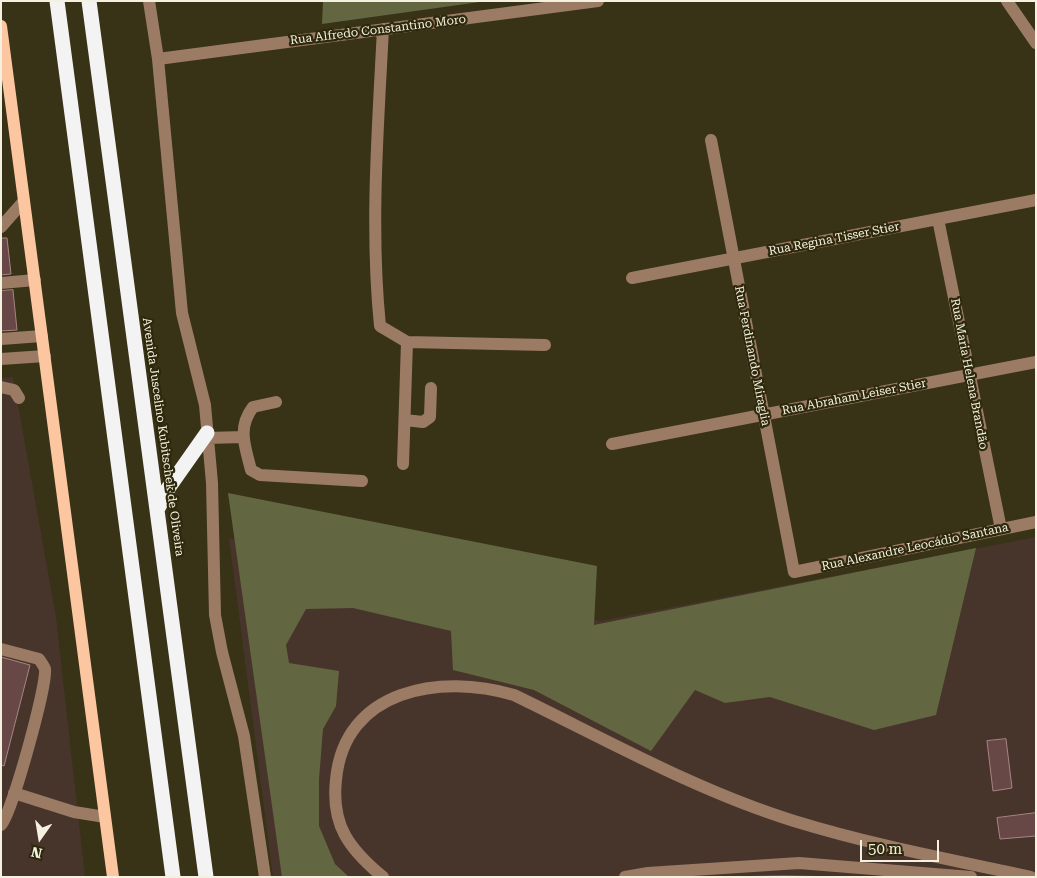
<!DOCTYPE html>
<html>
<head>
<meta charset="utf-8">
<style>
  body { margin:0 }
  #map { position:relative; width:1037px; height:878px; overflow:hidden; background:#383216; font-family:"Roboto Serif",serif }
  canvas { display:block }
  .frame { position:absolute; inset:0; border:2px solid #f4f1e0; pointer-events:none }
  .north { position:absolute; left:15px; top:813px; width:50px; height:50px; -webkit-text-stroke:4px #2e280c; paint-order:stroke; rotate:193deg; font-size:14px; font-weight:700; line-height:20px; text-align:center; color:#f4f1e0 }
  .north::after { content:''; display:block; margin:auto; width:18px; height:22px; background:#f4f1e0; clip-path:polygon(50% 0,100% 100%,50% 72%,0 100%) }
  .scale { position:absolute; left:860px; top:840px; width:79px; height:22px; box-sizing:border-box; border:2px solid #f4f1e0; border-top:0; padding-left:6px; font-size:15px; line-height:18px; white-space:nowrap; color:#f4f1e0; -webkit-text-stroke:4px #2e280c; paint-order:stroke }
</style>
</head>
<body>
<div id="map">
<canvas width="1037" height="878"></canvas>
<div class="frame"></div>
<div class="north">N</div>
<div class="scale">50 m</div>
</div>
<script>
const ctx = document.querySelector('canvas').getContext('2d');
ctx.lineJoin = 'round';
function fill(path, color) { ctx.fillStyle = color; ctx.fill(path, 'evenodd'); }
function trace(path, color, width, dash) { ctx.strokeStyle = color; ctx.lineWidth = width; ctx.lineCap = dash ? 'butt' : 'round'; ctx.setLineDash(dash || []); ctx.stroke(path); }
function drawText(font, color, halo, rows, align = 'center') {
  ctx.font = font + ' "Roboto Serif",serif'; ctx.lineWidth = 4.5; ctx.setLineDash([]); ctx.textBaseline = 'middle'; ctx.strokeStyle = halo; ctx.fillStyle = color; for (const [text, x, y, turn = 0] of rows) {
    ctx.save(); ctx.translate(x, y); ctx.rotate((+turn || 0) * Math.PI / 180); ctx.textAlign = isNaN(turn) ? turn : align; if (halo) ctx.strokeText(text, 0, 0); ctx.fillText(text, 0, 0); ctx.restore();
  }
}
fill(new Path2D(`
  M13,377l43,240 29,260h-84v-499z
  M1036,537v340h-763l-44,-339 371,83z`), '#47352c');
fill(new Path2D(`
  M323,1h164l-165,23z
  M228,493l369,73 -3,59 382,-77 -40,167 -62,15 -104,-33 -45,6 -30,-13 -44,61 -117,-61 -81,-20 -2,-39 -98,-23 -47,1 -20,36 3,18 50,8 -3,35 -13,23 -4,50v47l16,38 14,13h-67z
  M783,875l69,2h-134z`), '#636741');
const building = new Path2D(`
  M1,238h6l4,36 -10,1z
  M13,290l4,40 -16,1v-40z
  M1,657l29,8 -26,101 -3,-1z
  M1006,739l6,49 -19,3 -6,-50z
  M1036,813v23l-36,3 -3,-21z`);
fill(building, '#684847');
trace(building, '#a88483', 1);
trace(new Path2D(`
  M149,1l9,58 24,254 23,92 7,78 3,132 7,37 22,84 21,141
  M1007,1l29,42
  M383,29c-5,98 -13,199 -3,297l27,16 138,3
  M158,59l440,-58
  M711,140l83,432 242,-50
  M938,219l63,310
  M1,227l23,-26
  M632,278l404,-78
  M1,283l34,-3
  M1,339l41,-3
  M1,359l44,-3
  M1,387l13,3 5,8
  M276,402l-23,5c-16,21 -8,39 -2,63l9,5 102,6
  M405,420l18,2 7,-5 1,-29
  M207,438l36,-1
  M612,444l424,-82
  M403,464l4,-122
  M1,649l38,10c2,3 5,7 6,10 2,17 -33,144 -44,156
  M14,793l60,19 31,5
  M383,877c-34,-28 -52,-52 -47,-97 8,-91 105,-107 178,-85 91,44 183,96 280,126 78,24 158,39 237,56
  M625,877l23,-4 151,-10 172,14`), '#9b7b64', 12);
trace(new Path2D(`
  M1,26l112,851`), '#fcc7a0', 12);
trace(new Path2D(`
  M57,1l116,876
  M89,1l117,876
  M157,510l12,-23 38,-54`), '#f3f3f3', 15);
drawText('12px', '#f4f1e0', '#2e280c', [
  ["Rua Alfredo Constantino Moro",378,30,-7],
  ["Rua Regina Tisser Stier",834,239,-11],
  ["Rua Ferdinando Miraglia",752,356,79],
  ["Rua Maria Helena Brandão",969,374,79],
  ["Rua Abraham Leiser Stier",854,397,-11],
  ["Avenida Juscelino Kubitschek de Oliveira",163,437,82],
  ["Rua Alexandre Leocádio Santana",915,547,-12]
]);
</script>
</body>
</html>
